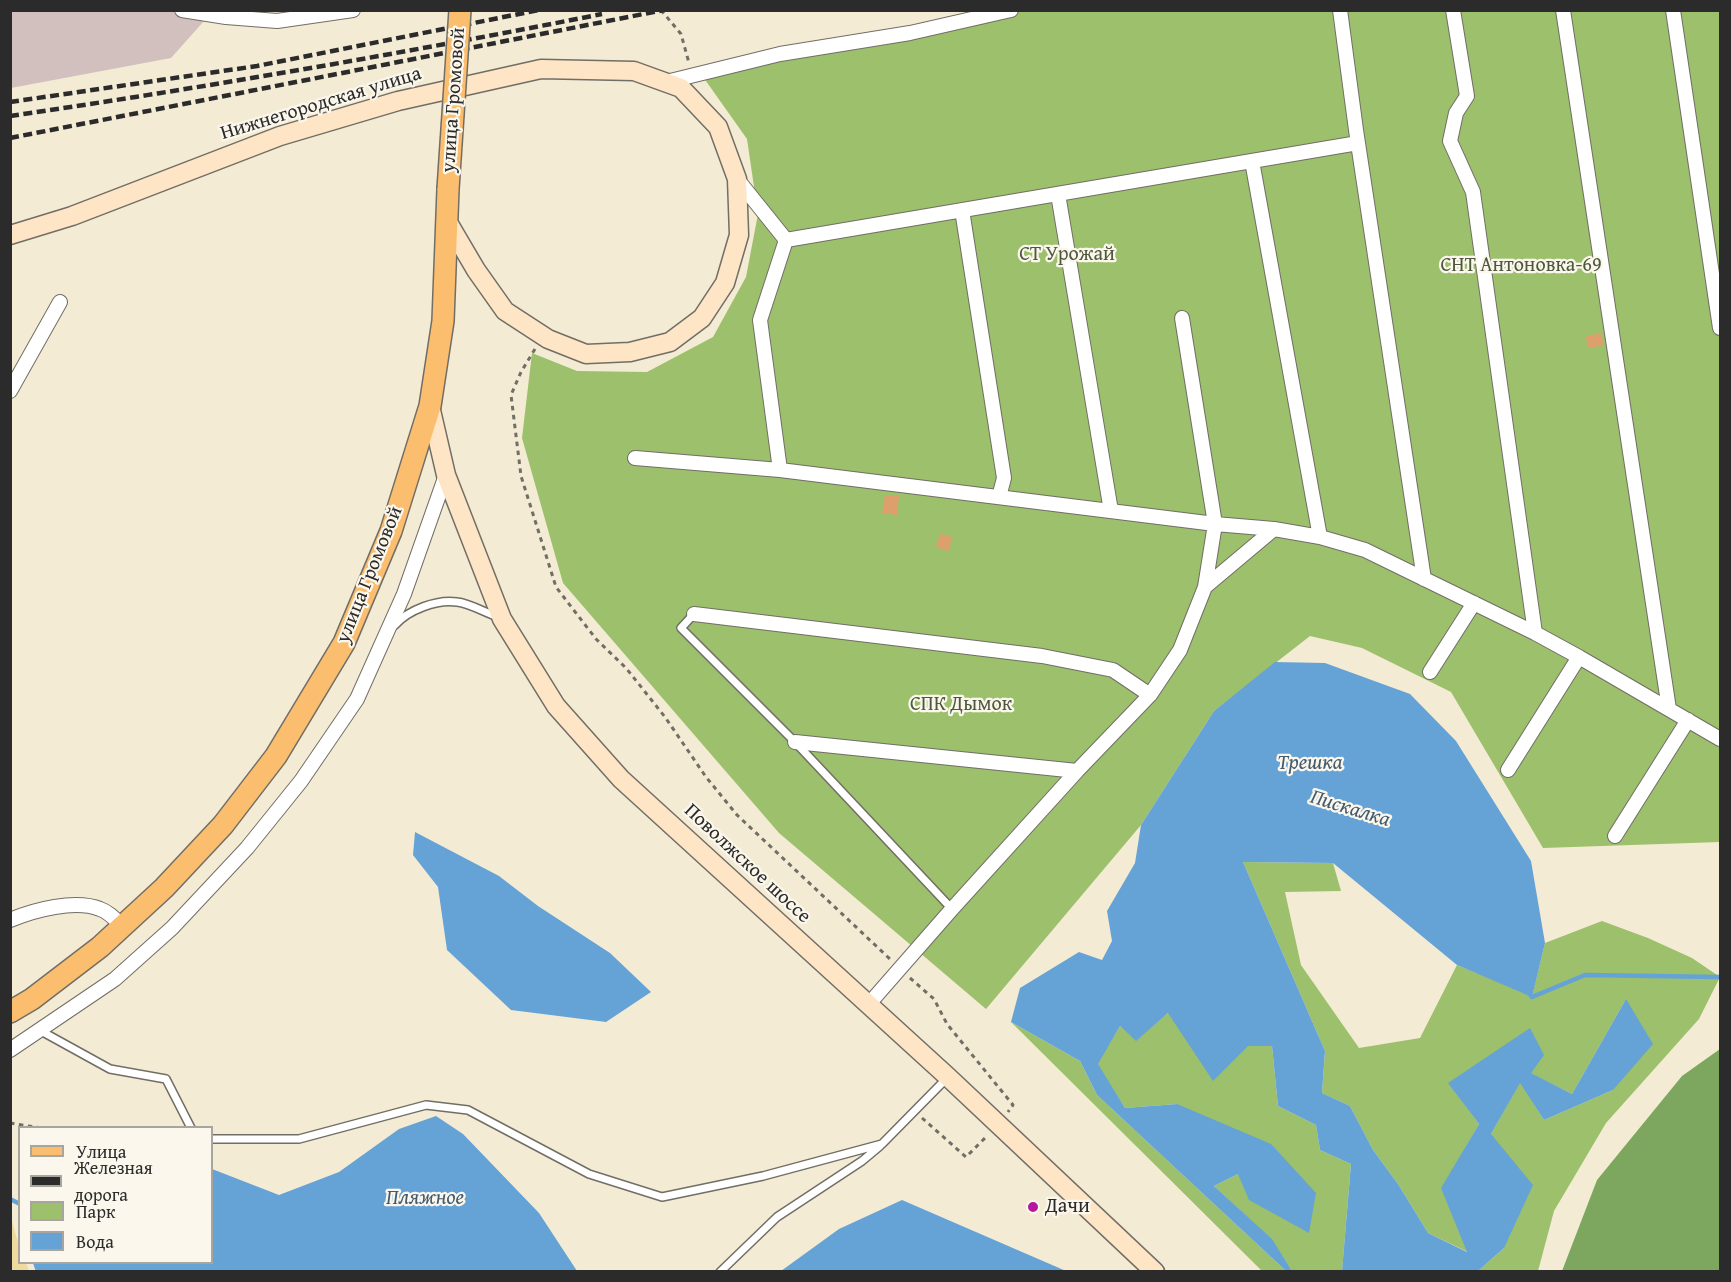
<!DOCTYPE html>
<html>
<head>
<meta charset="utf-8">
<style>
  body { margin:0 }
  #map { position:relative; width:1731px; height:1282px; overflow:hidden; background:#f4ebd5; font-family:"Gentium Book Plus",serif }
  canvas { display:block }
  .frame { position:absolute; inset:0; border:12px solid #2b2b2b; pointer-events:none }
  .legend { position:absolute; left:18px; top:1126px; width:195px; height:138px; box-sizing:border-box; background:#fbf7ec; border:2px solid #a8a59f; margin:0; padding:8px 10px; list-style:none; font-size:18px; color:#2b2b2b }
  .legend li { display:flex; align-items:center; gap:12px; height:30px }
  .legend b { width:30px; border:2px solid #a8a59f }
</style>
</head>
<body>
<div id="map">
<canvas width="1731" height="1282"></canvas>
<div class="frame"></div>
<ul class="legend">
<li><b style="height:8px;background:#fbbd6e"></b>Улица</li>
<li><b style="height:8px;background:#2b2b2b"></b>Железная дорога</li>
<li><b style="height:16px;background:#9cc06b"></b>Парк</li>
<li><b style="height:16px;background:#65a2d6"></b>Вода</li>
</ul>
</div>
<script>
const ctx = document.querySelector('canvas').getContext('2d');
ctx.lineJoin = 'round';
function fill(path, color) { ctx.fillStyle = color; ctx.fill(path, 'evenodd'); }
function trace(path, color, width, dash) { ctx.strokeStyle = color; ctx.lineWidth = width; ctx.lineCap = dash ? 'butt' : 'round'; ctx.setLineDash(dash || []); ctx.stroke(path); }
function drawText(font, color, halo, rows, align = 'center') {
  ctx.font = font + ' "Gentium Book Plus",serif'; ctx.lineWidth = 4.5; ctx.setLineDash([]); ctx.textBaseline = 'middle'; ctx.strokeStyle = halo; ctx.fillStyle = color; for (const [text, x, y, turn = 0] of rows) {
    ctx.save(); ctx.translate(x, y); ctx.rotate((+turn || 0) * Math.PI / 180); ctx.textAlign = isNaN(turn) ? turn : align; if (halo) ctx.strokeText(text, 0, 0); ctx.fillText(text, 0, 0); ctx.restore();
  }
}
fill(new Path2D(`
  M11,11h202l-42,47 -160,30z`), '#d1c0bd');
fill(new Path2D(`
  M1012,11h708v831l-177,6 -92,-156 -89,-44 -52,-12 -96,75 -73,114 -155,184 -207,-176 -216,-250 -41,-145 10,-85 45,18 70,1 66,-35 33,-60 12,-63 -11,-75 -46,-65z
  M1243,862l90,1 8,28 -56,1 16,73 58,83 61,-10 37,-73 75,31 13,-53 57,-22 46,17 44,20 28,19 -21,42 -93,104 -52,88 -16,60h-60l26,-23 -13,-114 29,-52 24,38 69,-30 13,-91 -54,95 -42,-21 -81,10 30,41 -37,64 26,64 -40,-19 -30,-49 -25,-34 -23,-44 -28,-13 3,-42z
  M1168,1013l80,33h24l6,60 38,19 4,25 31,14 -9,107h-50l-21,-32 -57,-53 24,-12 71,59 -132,-129 -52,4 -28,-44 23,-38 16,14z
  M1011,1022l69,39 17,34 189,176h-24z`), '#9cc06b');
fill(new Path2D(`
  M1720,1049v222h-158l35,-91 85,-104z`), '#7da65f');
fill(new Path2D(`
  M10,1214l9,32 1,16 6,1 3,8h-18z`), '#eeda9e');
fill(new Path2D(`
  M1275,662l50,1 85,31 46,47 75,120 14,82 -13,54 -75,-32 -124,-102 -90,-1 82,189 -3,42 28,13 23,44 25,34 30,49 39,19 -26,-64 38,-64 -31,-41 82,-55 14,27 -13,18 41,21 54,-95 27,45 -40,46 -69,30 -24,-37 -29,51 42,51 -29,63 -26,23h-136l9,-107 -31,-14 -4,-25 -38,-19 -6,-60h-24l-35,35 -45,-68 -32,28 -16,-15 -22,38 27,44 52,-4 94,40 45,49 -7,40 -60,-33 -11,-26 -24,12 58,53 20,32h-6l-189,-176 -17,-34 -69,-39 9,-34 59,-36 23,8 10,-19 -5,-30 28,-48 6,-38 73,-114z
  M415,832l84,44 39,30 72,47 41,39 -45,30 -95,-12 -64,-60 -9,-63 -25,-32z
  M436,1116l27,18 76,79 38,58 -541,1 -3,-9 179,-1v-93l67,26 60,-23 60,-43z
  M902,1200l164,71h-285l58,-42z`), '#65a2d6');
trace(new Path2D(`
  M1528,992l4,5 53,-22 135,2
  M10,1199l10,5`), '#65a2d6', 4.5);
fill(new Path2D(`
  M1601,333l3,12 -16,3 -2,-12z
  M885,495l14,1 -2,19 -15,-2z
  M940,534l12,3 -3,14 -13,-4z`), '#dda06d');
const service = new Path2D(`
  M694,614l-13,14 114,114 157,167
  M395,625c13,-15 42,-26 62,-23 12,1 29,11 41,15
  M41,1031l69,38 56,10 25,49
  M212,1139h87l127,-34 42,5 121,64 73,23 101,-21 119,-32 64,-65
  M720,1272l57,-55 85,-56 18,-15`);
const minor = new Path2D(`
  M182,10l44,7 51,4 76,-11
  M1340,10l16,120 68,449
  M1453,10l14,86 -11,17 -6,28 23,51 62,441
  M1563,10l106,699
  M1673,10l47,318
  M666,82l114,-28 130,-21 101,-23
  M1252,161l68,376
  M737,179l49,61 -26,80 20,150 435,54 59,5 46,8 45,13 170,83 44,24 141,82
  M1058,194l53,317
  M962,210l42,268 -5,19
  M786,240l572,-97
  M10,391l50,-89
  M635,458l145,12
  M1205,587l69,-58
  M694,614l348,42 71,14 37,25
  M1430,672l44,-69
  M795,742l282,29
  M1508,770l71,-113
  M1615,836l73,-116
  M10,920c24,-10 65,-21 90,-11 9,3 15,10 22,17
  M868,1005l84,-96 125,-138 73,-76 30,-45 25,-63 10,-63 -33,-206
  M10,1050l105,-71 57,-51 75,-80 54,-67 56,-82 47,-105 42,-119`);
const secondary = new Path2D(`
  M10,235l62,-19 208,-80 118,-35 143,-32 93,2 47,17 37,39 19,52 2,56 -14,48 -23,35 -32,24 -40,10 -44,2 -38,-15 -43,-28 -29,-41 -30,-51
  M430,406l16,69 56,144 54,87 65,73 327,298 207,195`);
const primary = new Path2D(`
  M10,1012l22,-13 68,-52 64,-59 59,-63 53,-69 68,-113 47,-112 39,-125 13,-85 5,-132`);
trace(service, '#716e66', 10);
trace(minor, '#716e66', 16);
trace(secondary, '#716e66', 21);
trace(primary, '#716e66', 24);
trace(new Path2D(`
  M661,10l20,24 8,29
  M535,349l-14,23 -10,23 10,81 35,111 40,52 30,29 39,49 41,60 31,38 153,144
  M910,978l24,21 13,25 66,81 -5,7
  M922,1118l44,39 22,-22
  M10,1123l31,5`), '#716e66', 3, [4.5, 4.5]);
trace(service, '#fff', 7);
trace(minor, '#fff', 14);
trace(secondary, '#fde5c5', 18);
trace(primary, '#fbbd6e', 21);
trace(new Path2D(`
  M10,102l247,-36 282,-56
  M10,116c198,-29 395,-63 592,-102
  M10,138l654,-128`), '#2b2b2b', 4.5, [9, 4.5]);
const primaryBridge = new Path2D(`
  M448,189l12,-179`);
trace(primaryBridge, '#716e66', 24, []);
trace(primaryBridge, '#fbbd6e', 21);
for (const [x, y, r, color] of [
  [1033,1207,6,"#b5179e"]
]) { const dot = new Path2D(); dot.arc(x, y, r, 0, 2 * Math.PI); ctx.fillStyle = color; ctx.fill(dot); trace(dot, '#fbf7ec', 2); }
drawText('20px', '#2b2b2b', '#fbf7ec', [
  ["улица Громовой",454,100,-86],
  ["Нижнегородская улица",321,104,-17],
  ["улица Громовой",370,575,-68],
  ["Поволжское шоссе",747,864,43]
]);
drawText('20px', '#4d583e', '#fbf7ec', [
  ["СТ Урожай",1067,255],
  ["СНТ Антоновка-69",1521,266],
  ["СПК Дымок",961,705]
]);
drawText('20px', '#2b2b2b', '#fbf7ec', [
  ["Дачи",1045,1207]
], 'left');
drawText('italic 21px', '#425b6f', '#fbf7ec', [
  ["Трешка",1310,764],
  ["Пискалка",1350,809,17],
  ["Пляжное",425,1199]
]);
</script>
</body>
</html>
